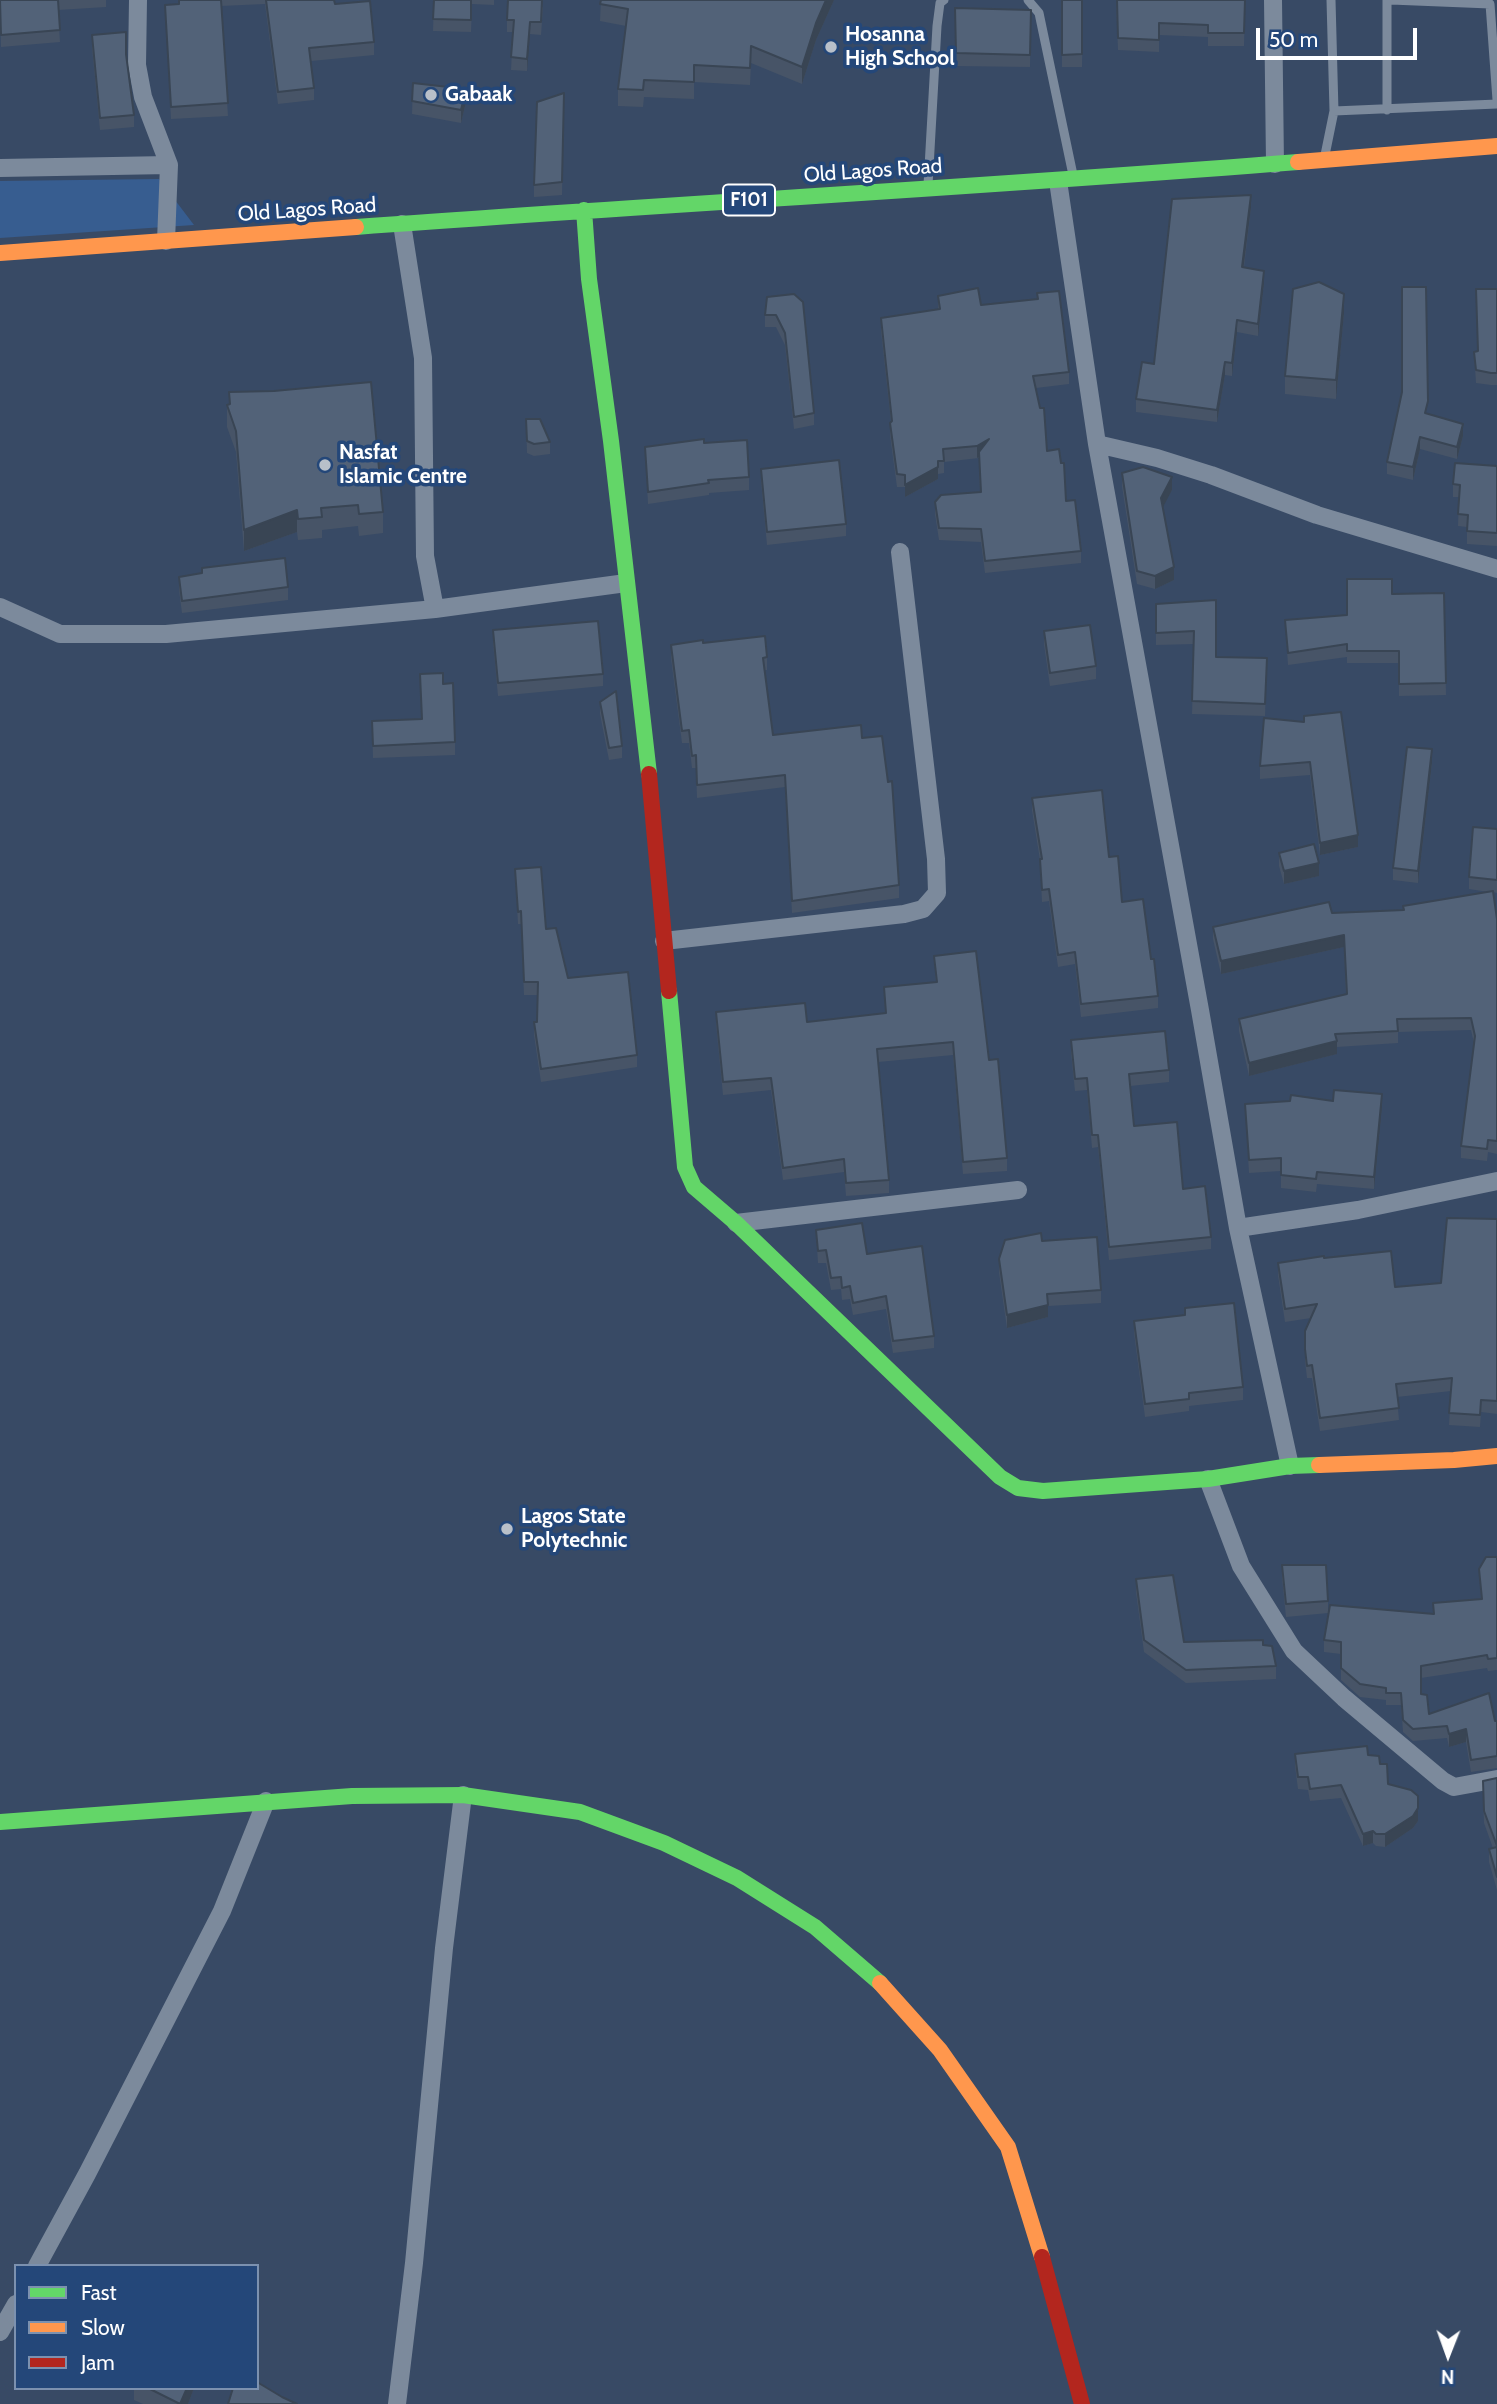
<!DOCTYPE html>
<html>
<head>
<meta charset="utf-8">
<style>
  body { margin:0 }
  #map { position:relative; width:1497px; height:2404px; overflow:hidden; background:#384a65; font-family:Cabin,sans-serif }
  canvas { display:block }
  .legend { position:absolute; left:14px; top:2264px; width:245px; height:126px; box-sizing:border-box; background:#244779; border:2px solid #7c91af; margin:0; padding:9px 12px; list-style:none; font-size:21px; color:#fff }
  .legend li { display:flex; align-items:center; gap:14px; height:35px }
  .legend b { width:35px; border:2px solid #7c91af }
  .north { position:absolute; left:1413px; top:2320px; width:70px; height:70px; -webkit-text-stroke:5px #244779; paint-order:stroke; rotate:181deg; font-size:19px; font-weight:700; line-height:28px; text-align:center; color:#fff }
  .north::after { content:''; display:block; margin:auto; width:24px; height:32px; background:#fff; clip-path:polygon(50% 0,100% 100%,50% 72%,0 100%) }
  .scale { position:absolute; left:1256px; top:28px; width:161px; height:32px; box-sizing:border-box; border:4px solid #fff; border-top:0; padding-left:9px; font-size:21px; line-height:24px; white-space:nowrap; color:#fff; -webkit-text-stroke:5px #244779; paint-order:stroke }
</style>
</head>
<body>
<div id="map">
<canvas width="1497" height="2404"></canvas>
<ul class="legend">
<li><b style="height:9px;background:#63d668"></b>Fast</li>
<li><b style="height:9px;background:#ff974d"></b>Slow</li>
<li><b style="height:9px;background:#b3261e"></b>Jam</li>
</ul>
<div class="north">N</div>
<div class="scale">50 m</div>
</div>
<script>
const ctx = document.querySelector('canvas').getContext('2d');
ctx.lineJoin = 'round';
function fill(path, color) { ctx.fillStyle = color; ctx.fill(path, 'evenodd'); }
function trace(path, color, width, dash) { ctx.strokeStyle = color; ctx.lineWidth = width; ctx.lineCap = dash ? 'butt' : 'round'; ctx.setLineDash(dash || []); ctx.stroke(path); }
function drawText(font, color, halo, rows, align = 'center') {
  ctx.font = font + ' Cabin,sans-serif'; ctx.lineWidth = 7; ctx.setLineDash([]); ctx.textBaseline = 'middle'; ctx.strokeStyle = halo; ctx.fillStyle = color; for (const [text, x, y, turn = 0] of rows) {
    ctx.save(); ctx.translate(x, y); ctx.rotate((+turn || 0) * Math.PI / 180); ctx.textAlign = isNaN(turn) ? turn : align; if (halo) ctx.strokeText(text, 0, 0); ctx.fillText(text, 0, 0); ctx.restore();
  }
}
fill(new Path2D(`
  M159,179l35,46 -194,13v-57z`), '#375d90');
trace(new Path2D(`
  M1028,0l11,13 34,162
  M1391,0l99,4 7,96
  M1387,110v-110
  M1334,111l163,-7
  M1325,155l9,-44 -3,-111
  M928,185l9,-159 3,-23 4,-3`), '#7c8a9c', 9);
trace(new Path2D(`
  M138,0l-1,65 6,32 26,68 -3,76
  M1273,0l2,164
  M0,168l169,-3
  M1058,181l39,263 103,566 38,218 52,238
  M402,224l21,134 2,198 10,53
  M1097,444l60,14 54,17 106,40 180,54
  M0,607l60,27h106l269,-25 191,-26
  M664,941l240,-27 19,-5 14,-16 -1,-34 -36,-307
  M736,1223l282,-33
  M1238,1228l120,-18 139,-29
  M1208,1479l33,87 53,85 50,47 99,83 11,6 43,-8
  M37,2266l50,-92 135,-263 44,-110
  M0,2332l16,-28
  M397,2404l17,-141 30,-315 19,-153`), '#7c8a9c', 18);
trace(new Path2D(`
  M584,210l5,69 22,162 38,333
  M356,227c314,-23 628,-40 942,-65
  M669,991l16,176 9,20 42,36 264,254 18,11 25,3 165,-12 82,-13 29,-1
  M0,1822l352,-26 111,-1 117,17 84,31 73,35 78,49 65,56`), '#63d668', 16);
trace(new Path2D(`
  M1298,162l199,-16
  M0,253l356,-26
  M1319,1465l135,-5 43,-4
  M880,1983l60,67 68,97 34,110`), '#ff974d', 16);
trace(new Path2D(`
  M649,774l20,217
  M1042,2257l40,147`), '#b3261e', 16);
fill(new Path2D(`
  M0,0h106v7l-48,3 2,32 -59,5z
  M178,0h156l1,4 39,38v13l-63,6 3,27v12l-36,4 -13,-100 -44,2 7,110 -57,3 -6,-114 13,-1z
  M434,0h60v5l-22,-1 -1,28 -38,-1z
  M601,0h233l-18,40 -14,44 -51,-21 -1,22 -56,-3v17l-50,-2 -1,10 -25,-1v-17l8,-63 -26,-5z
  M1062,0h21l-1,67h-20z
  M1116,0h129l-1,46h-36v-9l-49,-2v17l-41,-2z
  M543,7l-2,28 -11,-1 -3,37 -16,-1 2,-38h-6v-12z
  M955,8l76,2 -1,57 -74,-1z
  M92,35l34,20 8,60v12l-34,3 -8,-82z
  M413,83l53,19 -5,21 -49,-9z
  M564,93l-2,102 -28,2v-12z
  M1251,207l-7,60 20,16 -6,53 -21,-4 -5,44 -7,-1 -8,47 -81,-10v-13l18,-35z
  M1497,289v96h-6l-15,-2 -2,-31 4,-1z
  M1037,293l32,79v12l-33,4 11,63 19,50 15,50v12l-96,10 -4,-31 -42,-2 -4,-26v-12l45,-10 -1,-34 -35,4v11l-6,1v5l-33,18v-10h-8l-7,-52v-12l1,-1 -10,-91v-13l57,-9v-13l43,9 56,-6z
  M794,294l20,119v12l-20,4 -9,-84 -9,-18h-11v-12z
  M1344,313l-8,86 -51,-5v-18z
  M229,392l154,120v21l-24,3 -1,-10 -36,4v8l-24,2 -1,-8 -53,19 -8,-99 -9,-25v-22l2,-1z
  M1428,414l35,22 -6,23 -37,-10 -7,31 -26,-6v-12z
  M526,419l24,23v12l-16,2 -7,-3z
  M704,443l45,34v13l-40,3v2l-61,9 -3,-57z
  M1497,466v80l-30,-2v-17l-9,-1 1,-29h-6v-13z
  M761,469l85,55v12l-79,9 -6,-64z
  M1122,473l50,17 -10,17 12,73 -19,9 -18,-5 -15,-98z
  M179,577l109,10v13l-106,13 -3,-23z
  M1444,593l2,102 -47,1v-33h-52v-6l-59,8 -3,-45 62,-5 45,-21z
  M1216,600v57l51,1 -2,58 -73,-2 2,-70 -38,1v-41z
  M493,630l110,44v12l-105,10 -5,-54z
  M1044,631l52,35v13l-46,7 -6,-42z
  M703,643l64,14v13h-2l8,65 89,3 37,147v13l-107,15 -7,-126 -88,11 -1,-30h-4l-3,-25h-7l-11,-85v-13z
  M443,684l12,58v13l-82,3 -1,-37 50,-2z
  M600,702l22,44v12l-13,2 -9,-46z
  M1304,716l54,131 -38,8 -10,-80 -50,4v-13l44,-44z
  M1432,762l-14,121 -25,-3v-12z
  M1032,798l77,59 13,45 29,57 7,37v12l-77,9 -6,-53 -17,3 -9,-66 -7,1 -2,-42 -8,-50z
  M1497,829v64l-4,-1 4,27v235l-9,-2 -1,9 -26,-3v-12l13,-103 -3,-13 -73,2v11l-61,4v7l-88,22 -10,-45v-12l107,-25 -2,-47 -123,27 -8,-35v-12l119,-14 71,-3 85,-18 -19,-3v-12z
  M1279,853l40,23 -35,8 -5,-18z
  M515,869l31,60 22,49 69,77v12l-96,15 -7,-47v-13h3l1,-27h-14l-3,-71h-3z
  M934,956l55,104 18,98v13l-44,3 -10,-119 -75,7 11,118v13l-43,3 -2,-24 -61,8 -12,-90 -48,5 -7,-71v-12l91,10 78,-9 -1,-26 52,-5z
  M1071,1040l98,30v12l-39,4 4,40 49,63 28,48v12l-102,11 -11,-113 -6,1 -5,-58 -12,1 -4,-38z
  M1245,1104l137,2 -8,83 -57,-5 -1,8 -35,-4v-17l-32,2z
  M1497,1219v195l-16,-2 -1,15 -31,-2 2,-34 -54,6 2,23 -79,11 -8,-53h-5l-2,-17v-30l6,-13 -26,4 -7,-47v-12l46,-5 71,29 46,-4z
  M816,1230l51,24 67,82v12l-41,5 -7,-44 -33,6 -3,-16 -8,1 -1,-11 -10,1 -5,-27h-8z
  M1042,1241l59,49v13l-53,3v11l-41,11 -8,-56v-13z
  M1185,1308l58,79v13l-54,6v5l-44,6 -11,-84v-12l51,-6z
  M1497,1557v113l-9,1 -1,-3 -66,10v16l8,20 68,7v47l-26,4 -5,-30 -17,5 -2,-9 -34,3 -10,-9 -2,-27h-15v-5l-26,-3 -19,-17v-26l-17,-2v-12l109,-26v-11l48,-4 -2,-30z
  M1282,1565l46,36v12l-42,4 -4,-39z
  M1136,1579l48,63 79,3 13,21v13l-90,4 -42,-31 -8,-60z
  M1295,1754l73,1 12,9 8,20 30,37 -5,7 -28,19 -9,-1 -3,-3 -10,3 -22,-48 -31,3 -2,-11 -10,-1 -3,-23z
  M1497,1778v112l-8,-28v-13l4,-1 -9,-25 -1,-30v-12z
  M134,2388h60l-6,16h-45l-9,-4z`), '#475467');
fill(new Path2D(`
  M826,0h8l-18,40 -14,44v-17l14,-44z
  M530,22v12l-3,37v-12z
  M466,89v13l-5,21v-13z
  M1251,195v12l-9,72v-12z
  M1264,271v12l-6,53v-12z
  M1344,294v19l-8,86v-19z
  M1237,320v12l-5,44v-13z
  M1225,362v13l-8,47v-12z
  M1463,424v12l-6,23v-12z
  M1420,437v12l-7,31v-13z
  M989,439v13l-12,6v-12z
  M938,467v12l-33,18v-12z
  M1172,477v13l-11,21v-13z
  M297,510v22l-53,19v-21z
  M1174,567v13l-19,9v-13z
  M1432,749v13l-14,121v-12z
  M1358,835v12l-38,8v-12z
  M1319,863v13l-35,8v-13z
  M1344,935v12l-123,27v-13z
  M1337,1041v13l-88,22v-13z
  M1382,1094v12l-8,83v-12z
  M1048,1305v12l-41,11v-13z
  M1466,1729v13l-17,5v-13z
  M1418,1808v13l-5,7 -28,19v-13z
  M1373,1831v12l-10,3v-12z
  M187,2388h7l-6,16h-8z`), '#394554');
const building = new Path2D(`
  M0,0h58l2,30 -59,5z
  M179,0h42l7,103 -57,4 -6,-102 14,-1z
  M266,0h68l1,4 35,-3 4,41 -65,6 5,40 -36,4z
  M434,0h37v20l-38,-1z
  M508,0h34l-1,22h-11l-3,37 -16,-2 3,-37h-7z
  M601,0h225l-10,23 -14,44 -51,-21 -1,22 -56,-3v17l-50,-2 -1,10 -25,-1 10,-80 -28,-5z
  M1062,0h20v54l-20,1z
  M1117,0h128l-1,33h-36v-8l-49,-2v17l-41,-2z
  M955,8l76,2 -1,45 -74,-2z
  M126,32v22l8,61 -34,3 -8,-83z
  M413,83l53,6 -5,21 -49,-9z
  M564,93l-2,89 -28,3 3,-83z
  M1251,195l-9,72 22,4 -6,53 -21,-4 -5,43 -7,-1 -8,48 -81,-11 6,-37 12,2 18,-165z
  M1319,282l25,12 -8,86 -51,-4 8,-87z
  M1402,287h24l2,114 -3,12 38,11 -6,23 -37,-10 -7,30 -26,-5 15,-70z
  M978,288l3,17 57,-6 -1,-6 22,-2 10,81 -36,4 7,32h4l3,43 12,-2 2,14h3l2,38 9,-1 6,51 -96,10 -4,-32 -42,-1 -4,-26 6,-7 40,-3 -2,-40 10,-13 -12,7 -34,3 1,12h-6v6l-33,18v-10l-8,-1 -7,-51 2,-2 -11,-103 59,-9 -2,-13z
  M1476,289h21v84h-6l-15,-3 -2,-18 4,-1z
  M794,294l9,8 11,111 -20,4 -9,-84 -9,-18h-11l2,-18z
  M371,382l12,130 -24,2 -1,-9 -37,3 1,9 -24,2 -1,-9 -53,20 -8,-99 -9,-26 3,-1 -1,-12 45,-1z
  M526,419h14l10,23 -16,2 -7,-3z
  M704,439v4l43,-3 2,37 -41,3 1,3 -61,9 -3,-45z
  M839,460l7,64 -79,8 -6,-63z
  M1455,463l42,3v67l-30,-2 1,-16 -10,-1 2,-29 -7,-1z
  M1143,467l29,10 -11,21 13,69 -19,9 -18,-5 -15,-98z
  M285,558l3,29 -106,14 -3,-24 23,-4v-5z
  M1347,579h45v15l52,-1 2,90 -47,1v-33h-52v-7l-59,9 -3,-33 62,-5z
  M1216,600v57l51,1 -2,46 -73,-3 2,-70 -38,2v-29z
  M598,621l5,53 -105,9 -5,-53z
  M1090,625l6,41 -46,7 -6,-42z
  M765,636l2,21 -4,1 10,77 88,-10 1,13 20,-2 6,46 4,-1 7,104 -107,16 -7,-126 -88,10 -1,-30 -4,1 -3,-26 -7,1 -11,-86 32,-5v3z
  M443,673v11l10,-1 2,59 -82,4 -1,-25 50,-2 -2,-45z
  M616,691l6,55 -13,2 -9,-46z
  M1341,712l17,123 -38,8 -10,-81 -50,4 4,-48 40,4v-6z
  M1407,747l25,2 -14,122 -25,-3z
  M1102,790l7,67 9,-1 4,46 21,-3 8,60h3l4,37 -77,8 -6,-52 -17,3 -9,-66 -7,1 -2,-31h2l-10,-61z
  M1473,827l24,2v51l-28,-3z
  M1314,844l5,19 -35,8 -5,-18z
  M541,867l5,62 10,-1 12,50 60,-6 9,83 -96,14 -7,-47h3l1,-40h-14l-3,-71 -3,1 -3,-43z
  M1493,891l4,28v222l-9,-1 -1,9 -26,-3 14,-110 -4,-18 -74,1 1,12 -63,3 2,7 -88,22 -10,-44 108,-25 -3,-59 -123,26 -8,-34 116,-25 3,11 72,-3 -1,-4z
  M976,951l13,109 9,-1 9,99 -44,4 -10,-120 -76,7 12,131 -43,3 -2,-24 -61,9 -12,-90 -48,4 -7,-70 89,-9 2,19 79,-9 -2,-26 53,-5 -3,-26z
  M1165,1031l4,39 -40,4 5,52 43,-4 6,67 22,-3 6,51 -102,10 -11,-112h-6l-5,-57 -12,1 -4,-39z
  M1334,1090l48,4 -8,83 -57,-5 -1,7 -35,-4v-17l-32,2 -4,-56 45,-3 1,-6 42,6z
  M1447,1218l50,1v182l-16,-1 -1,15 -31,-2 3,-35 -56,6 3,24 -79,10 -8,-53 -5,1 -2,-17v-18l12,-27 -32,5 -7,-46 46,-7v2l67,-7 4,36 46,-4z
  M862,1223l5,31 55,-8 12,90 -41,5 -7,-45 -33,7 -3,-17 -8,2 -1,-11 -10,1 -5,-28 -8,1 -2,-21z
  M1041,1233l1,8 55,-4 4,53 -54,4 1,11 -41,10 -8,-56 6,-19z
  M1234,1303l9,84 -54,6v6l-44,5 -11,-83 51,-6v-7z
  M1486,1557h11v101l-9,1 -1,-4 -66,11v28l6,1 2,19 60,-21 6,28h2v35l-26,4 -5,-31 -17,5 -2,-8 -34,3 -10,-9 -2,-27h-15v-5l-26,-4 -19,-16v-26l-17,-2 6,-35 104,9 -1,-11 49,-4 -3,-30z
  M1282,1565h44l2,36 -42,3z
  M1173,1575l11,67 79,-2v5l9,1 4,20 -90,4 -42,-30 -8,-61z
  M1367,1746l1,9 11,1 1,8h7l1,20 23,6 7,6v12l-5,8 -28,18h-9l-3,-3 -10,3 -22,-49 -31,4 -2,-12h-10l-3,-23z
  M1497,1778v68l-13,-35 -1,-30z
  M1497,1847v30l-8,-28z
  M257,2382l25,15 15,7h-69l5,-16h24z
  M148,2388h39l-7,16z`);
fill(building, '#526278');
trace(building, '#394554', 2);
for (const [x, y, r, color] of [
  [831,47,7,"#b9c0c9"],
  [431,95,7,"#b9c0c9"],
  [325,465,7,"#b9c0c9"],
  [507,1529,7,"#b9c0c9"]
]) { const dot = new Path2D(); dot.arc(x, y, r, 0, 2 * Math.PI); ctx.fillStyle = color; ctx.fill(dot); trace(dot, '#244779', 2.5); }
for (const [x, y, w] of [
  [749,200,52]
]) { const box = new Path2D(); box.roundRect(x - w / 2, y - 15.5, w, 31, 5); ctx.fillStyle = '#244779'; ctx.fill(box); trace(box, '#fff', 2); }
drawText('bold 19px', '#fff', null, [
  ["F101",749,200]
]);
drawText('bold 21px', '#fff', '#244779', [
  ["Hosanna",845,35],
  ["High School",845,59],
  ["Gabaak",445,95],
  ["Nasfat",339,453],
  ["Islamic Centre",339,477],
  ["Lagos State",521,1517],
  ["Polytechnic",521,1541]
], 'left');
drawText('21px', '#fff', '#244779', [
  ["Old Lagos Road",873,171,-4],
  ["Old Lagos Road",307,210,-4]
]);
</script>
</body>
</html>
